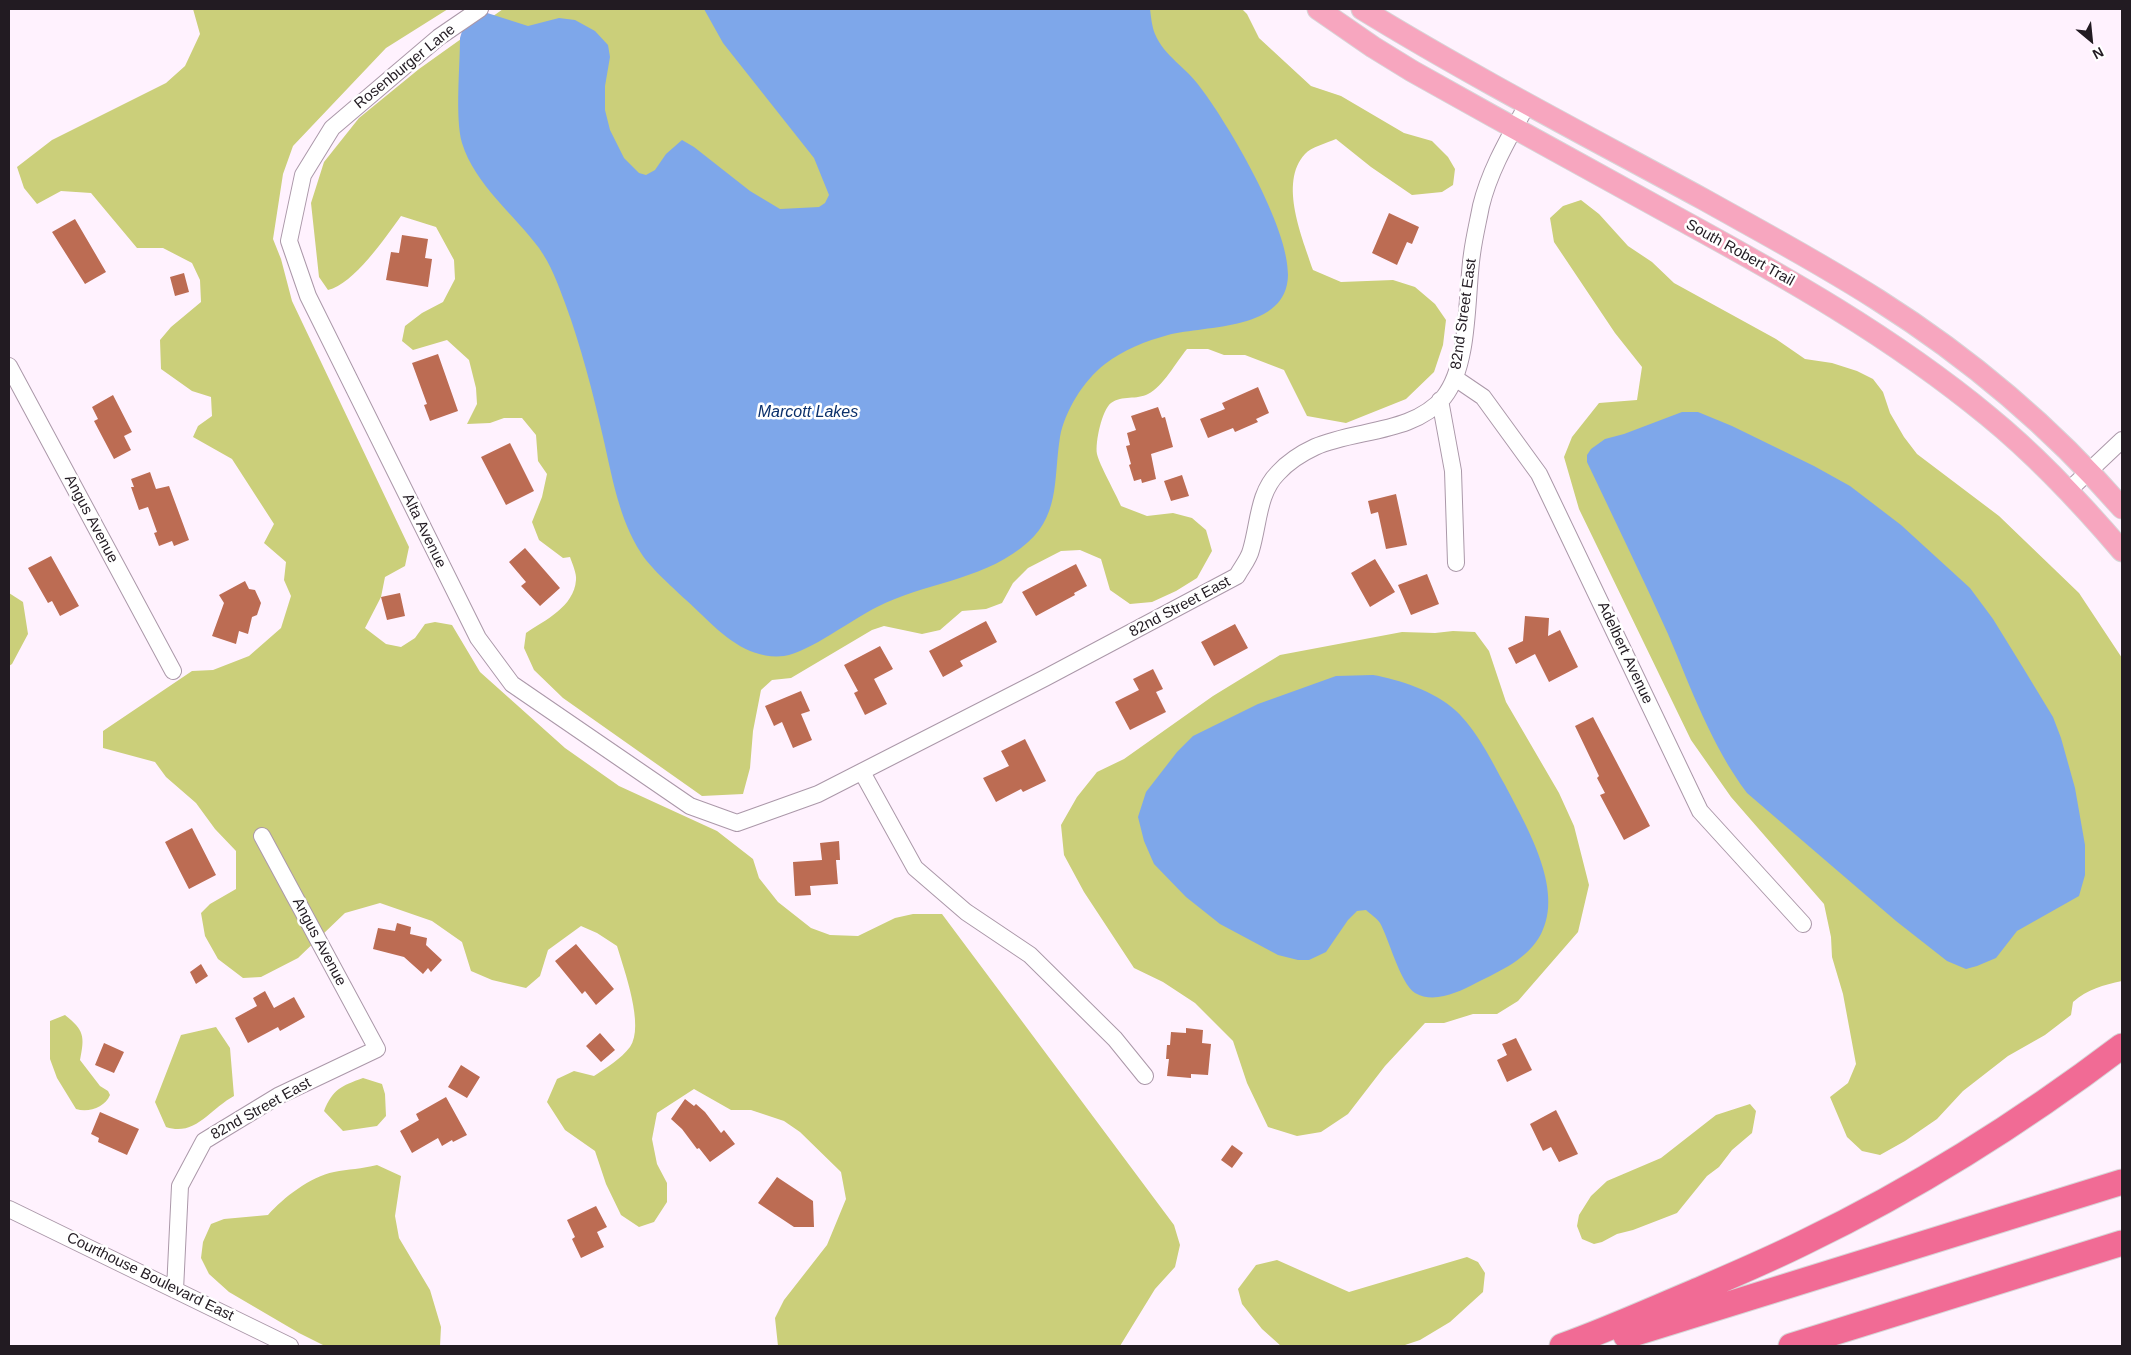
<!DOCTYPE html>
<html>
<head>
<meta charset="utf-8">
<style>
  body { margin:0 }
  #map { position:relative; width:2131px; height:1355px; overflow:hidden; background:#fff2fe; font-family:Arial,sans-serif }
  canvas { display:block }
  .frame { position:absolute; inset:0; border:10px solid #221b22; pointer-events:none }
  .north { position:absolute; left:2066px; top:15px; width:50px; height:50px; -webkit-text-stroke:4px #fff; paint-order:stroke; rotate:152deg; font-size:14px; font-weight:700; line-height:20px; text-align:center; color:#221b22 }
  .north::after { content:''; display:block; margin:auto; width:18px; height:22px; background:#221b22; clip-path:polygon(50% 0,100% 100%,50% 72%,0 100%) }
</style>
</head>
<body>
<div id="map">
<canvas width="2131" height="1355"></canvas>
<div class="frame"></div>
<div class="north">N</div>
</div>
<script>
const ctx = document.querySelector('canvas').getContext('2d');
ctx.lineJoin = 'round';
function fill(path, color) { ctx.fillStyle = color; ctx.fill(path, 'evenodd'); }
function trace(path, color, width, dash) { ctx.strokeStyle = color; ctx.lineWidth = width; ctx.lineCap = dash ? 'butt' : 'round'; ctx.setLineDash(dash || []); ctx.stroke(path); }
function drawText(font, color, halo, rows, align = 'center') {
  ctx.font = font + ' Arial,sans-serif'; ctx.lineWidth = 5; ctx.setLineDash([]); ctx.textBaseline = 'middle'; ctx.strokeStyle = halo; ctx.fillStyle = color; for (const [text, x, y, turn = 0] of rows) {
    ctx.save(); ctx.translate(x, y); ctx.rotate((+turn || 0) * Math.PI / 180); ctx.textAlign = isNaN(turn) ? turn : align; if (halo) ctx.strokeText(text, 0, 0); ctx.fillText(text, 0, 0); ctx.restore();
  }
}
fill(new Path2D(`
  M193,9h255l-62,39 -93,98 -10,28 -10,65 8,20 11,42 117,246 -4,19 -20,11 -4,20 -16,31 21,16 15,3 14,-9 10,-14 10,-2 17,3 28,47 85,76 54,38 98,45 36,28 6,19 19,24 33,26 19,7 28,1 37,-18 18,-4h29l232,311 6,20 -5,22 -20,22 -35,57h-342l-3,-28 9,-18 43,-55 19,-46 -5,-27 -41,-40 -16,-11 -33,-11h-20l-37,-21 -37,24 -5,26 5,25 10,19v19l-13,20 -15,5 -18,-12 -15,-31 -11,-33 -30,-21 -18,-28 10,-23 17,-8 20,5c12,-8 27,-17 36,-29 15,-21 -6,-77 -13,-101l-20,-13 -16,-7 -33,24 -8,26 -14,12 -34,-8 -21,-9 -9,-29 -30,-21 -52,-18 -35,10 -47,45 -37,19 -18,1 -25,-19 -13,-23 -4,-23 9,-9 26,-15v-38l-21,-22 -19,-26 -30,-26 -11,-15 -52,-14v-17l89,-60 21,-1 36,-14 32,-28 10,-32 -7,-16 2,-18 -22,-19 10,-19 -42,-65 -39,-22 5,-11 14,-10 -1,-19 -19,-6 -31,-22 -1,-29 11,-13 30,-25 -1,-22 -8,-17 -29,-15h-26l-46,-55 -30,-2 -24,13 -13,-16 -7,-21 35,-27 114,-57 19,-17 15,-32z
  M503,9h739l5,5 12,24 52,48 30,10 63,37 28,8 16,16 7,12 -2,16 -11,7 -30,3 -41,-28 -35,-28c-9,4 -25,8 -31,15 -27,29 -2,85 8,116l28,12 52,-2 22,7 20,17 11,16 -3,25 -9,27 -28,27 -60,24 -39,-7 -23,-46 -39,-15h-21l-16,-6h-21c-11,13 -24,38 -39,45 -11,6 -26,1 -37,9 -9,7 -16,39 -14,51 2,10 19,40 24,52l26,10 26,-3 19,5 14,12 6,21 -15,27 -21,13 -24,11 -22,2 -20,-14 -9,-31 -21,-9 -19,1 -33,17 -15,15 -11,20 -16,6 -24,2 -22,19 -18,4 -38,-8 -12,4 -81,48 -19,2 -11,10 -8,41 -3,37 -7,26 -41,2 -139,-98 -29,-28 -10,-22 2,-15c19,-13 48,-26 50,-53 1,-6 -4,-17 -6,-23l-7,1 -24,-18 -7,-18 10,-25 5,-23 -9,-13 -2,-26 -14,-17h-18l-14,5 -23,1 10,-20 -1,-16 -7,-28 -22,-20 -34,10 -11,-9 3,-15 17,-13 21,-11 12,-23 -1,-19 -18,-33 -35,-11c-16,22 -47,68 -73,74l-9,-13 -8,-74 13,-41 35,-44 60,-49z
  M1581,200l18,14 29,32 24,16 22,21 102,56 29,20 27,4 25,8 16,8 10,13 7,21 14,24 13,17 82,62 80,77 43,65v323c-19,4 -34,8 -49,21l-2,13 -26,20 -37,21 -45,35 -26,28 -32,22 -25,14 -18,-4 -15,-14 -17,-40 18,-14 8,-19 -13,-70 -11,-37 -1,-20 -7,-33 -93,-107 -40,-57 -112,-231 -15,-52 8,-20 27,-34 38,-3 5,-33 -27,-34 -61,-91 -4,-24 13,-12z
  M9,593l14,9 5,32 -16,30 -3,2z
  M1453,631l22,1 14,19 17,51 53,91 15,33 15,59 -11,47 -60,69 -21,13h-24l-29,9h-19l-40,43 -37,48 -27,18 -24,4 -29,-9 -21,-44 -14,-42 -38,-38 -32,-21 -29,-14 -50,-76 -20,-37 -3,-30 16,-28 20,-25 27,-13 89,-63 67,-41 122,-23 33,1z
  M65,1015c19,15 20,21 15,45l20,26 8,5 2,4c-5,12 -21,18 -34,14l-19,-31 -7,-19v-38z
  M216,1027l14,21 4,48c-24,13 -39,41 -68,31l-11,-25 26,-67z
  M363,1078l19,6 3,10 1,22 -9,10 -34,5 -19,-20c9,-22 17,-25 39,-33z
  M1750,1104l6,7 -4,22 -20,17 -13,17 -12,9 -30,37 -44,17 -16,4 -15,8 -8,2 -12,-5 -5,-13 2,-11 12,-19 16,-15 54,-23 55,-43z
  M377,1165l24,11 -6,40 4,22 31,52 11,37 -1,19h-115l-26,-13 -70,-41 -20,-18 -8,-16 2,-16 8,-18 13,-5 44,-4c16,-18 42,-38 66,-43 14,-3 28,-3 43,-7z
  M1467,1257l11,5 7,11 -2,19 -33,30 -30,18 -18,6h-121l-19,-17 -20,-25 -4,-15 18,-24 21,-5 72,32z`), '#cbcf7a');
fill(new Path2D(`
  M704,9h446c1,8 2,18 5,25 9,22 32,34 45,53 29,38 89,140 88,188 -1,56 -81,50 -120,60 -22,6 -45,15 -63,29 -22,17 -40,47 -45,73 -7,44 1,81 -39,111 -43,33 -97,35 -144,59 -25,12 -67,45 -93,49 -33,4 -60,-19 -82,-41 -17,-17 -49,-43 -61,-62 -22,-34 -29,-77 -38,-116 -10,-44 -22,-91 -38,-134 -7,-19 -14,-38 -26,-55 -25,-34 -64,-63 -77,-105 -7,-25 -2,-77 -2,-105l3,-10 18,-17 47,15 31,-8 16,2 20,11 13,14 2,12 -5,29v24l5,20 14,28 15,15 7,2 9,-5 11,-16 16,-14 12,7 56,44 30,18 39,-2 6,-4 4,-8 -15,-37 -91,-115z
  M1682,412h16l34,14 82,40 36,20 51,39 69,63 23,31 29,47 31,51 8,21 14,50 10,57v30l-6,21 -62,35 -21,27 -19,8 -11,3 -19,-8 -51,-40 -149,-128c-36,-48 -56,-105 -79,-159 -26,-58 -54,-115 -81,-172v-7l4,-6 14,-10 19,-5z
  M1373,675c25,4 63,17 82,35 22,20 36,50 50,75 20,39 60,104 36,149 -13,25 -41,37 -65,49 -17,9 -42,21 -61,10 -15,-10 -26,-54 -35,-70 -3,-5 -10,-9 -14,-13l-9,1 -9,9 -22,32 -17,8h-11l-20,-5 -58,-31 -34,-27 -32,-33 -10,-23 -6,-24 8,-25 31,-40 16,-16 65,-32 78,-28z`), '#7ea7ea');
fill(new Path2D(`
  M1389,213l30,14 -7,17 -5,-2 -10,23 -25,-12z
  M75,219l31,53 -21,12 -33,-52z
  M402,235l26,4 -3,19 7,1 -4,28 -42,-7 5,-28 8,1z
  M184,273l5,19 -14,4 -5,-19z
  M438,354l20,57 -28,10 -6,-16 3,-1 -15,-41z
  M1258,387l11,26 -13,6 2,3 -23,10 -2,-4 -25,10 -8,-19 25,-10 -3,-6z
  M113,395l19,37 -8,4 7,14 -17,9 -20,-38 4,-2 -6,-12z
  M1158,407l4,11 3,-1 8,30 -22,7 5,25 -14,4 -1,-4 -7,2 -5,-16 2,-1 -5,-18 4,-1 -3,-12 9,-3 -5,-14z
  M510,443l24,48 -28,14 -25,-48z
  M150,472l6,17 13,-3 20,54 -15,6 -2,-5 -13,5 -5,-13 3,-1 -9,-25 -9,3 -8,-23h3l-3,-8z
  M1182,475l7,21 -18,5 -7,-20z
  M1396,494l11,51 -21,4 -8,-37 -7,2 -3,-13z
  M525,548l35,40 -20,18 -19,-20 5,-4 -17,-20z
  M51,556l28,50 -19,10 -8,-15 -4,2 -20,-35z
  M1375,559l20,33 -25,15 -19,-34z
  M1076,564l11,22 -13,7 1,2 -39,21 -14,-24z
  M1427,574l12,30 -28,11 -13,-30z
  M245,581l4,8 6,1 6,13 -4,12 -5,2 -4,17 -9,-3 -3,13 -24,-8 12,-33 -5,-8z
  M400,593l5,23 -18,4 -6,-23z
  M1525,616l24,2 -1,18 12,-6 18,37 -29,15 -14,-28 -19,10 -8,-16 15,-7z
  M986,621l11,21 -37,19 3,5 -20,11 -14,-26z
  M1235,624l13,24 -34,18 -13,-24z
  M880,646l13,23 -19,10 13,25 -22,11 -11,-22 4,-2 -14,-26z
  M1153,669l10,20 -7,3 10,20 -36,18 -15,-28 24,-12 -6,-11z
  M801,691l9,20 -9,3 11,26 -19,8 -11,-26 -8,4 -9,-20z
  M1593,717l57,109 -26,14 -24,-45 5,-2 -8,-15 2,-2 -24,-50z
  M1025,739l21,42 -23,11 -2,-3 -25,13 -13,-24 26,-12 -8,-15z
  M192,828l24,47 -27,14 -24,-47z
  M839,841l1,19h-4l2,24 -28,2 1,9 -16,1 -2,-34 29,-2 -2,-17z
  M397,923l14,4 -1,7 17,4 -1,7 16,15 -11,12 -3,-4 -5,6 -19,-17 -31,-8 5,-21 17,3z
  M576,944l38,45 -18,16 -11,-14 -3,3 -27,-33z
  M201,964l7,12 -12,8 -6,-12z
  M265,991l9,17 20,-11 11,20 -25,14 -2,-4 -30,16 -13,-25 22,-12 -4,-8z
  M1186,1028l17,2 -1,13 9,1 -3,31 -17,-1v4l-24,-2 2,-17h-3l1,-14h3l1,-13 15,1z
  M600,1033l15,17 -14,12 -15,-16z
  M1516,1038l16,32 -25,12 -10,-22 10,-5 -5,-11z
  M104,1043l20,9 -10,21 -19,-8z
  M461,1065l19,12 -13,21 -19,-11z
  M446,1097l21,38 -14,7 -1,-2 -10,6 -4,-8 -26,15 -12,-22 19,-11 -3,-6z
  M685,1099l9,7 2,-2 9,8 16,21 3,-3 11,14 -25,18 -11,-14 -2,1 -15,-20 -11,-10z
  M1556,1110l22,44 -19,8 -8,-15 -8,4 -13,-27z
  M100,1112l39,17 -12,26 -29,-13 1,-4 -8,-4z
  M1232,1145l11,8 -11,15 -11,-8z
  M777,1177l36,24 1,26h-20l-36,-24z
  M596,1206l11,21 -10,5 7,15 -23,11 -9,-19 3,-2 -8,-17z`), '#bc6c53');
const minor = new Path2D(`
  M480,9l-41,28 -107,91 -29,47 -14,66 19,55 170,342 34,46 178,122 47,17 81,-29 227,-116 192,-102c4,-8 12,-17 14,-26 8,-27 7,-57 27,-77 10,-11 24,-20 37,-26 40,-18 98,-13 129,-50 26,-33 22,-102 28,-143 2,-16 6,-32 9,-48 9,-37 29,-70 47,-103
  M9,366l164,305
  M1455,378l28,19 56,77 161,337 103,113
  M1440,400l13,71 3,92
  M2068,491l54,-51
  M862,772l53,96 51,44 64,43 85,84 30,37
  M9,1209l281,137
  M175,1290l5,-104 24,-45 74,-45 99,-47 -115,-213`);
const major = new Path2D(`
  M1318,9l55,38 39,24c87,49 175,97 262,145 110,60 217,120 314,200 49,40 93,87 134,135
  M1362,9c111,68 227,128 341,190 59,33 119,65 175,101 90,57 174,128 244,208`);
const highway = new Path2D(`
  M1626,1336l496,-154
  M1562,1346c45,-16 89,-36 132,-54 37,-16 75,-32 111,-50 112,-54 218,-121 317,-196
  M1791,1346l331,-103`);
trace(minor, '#ab98a9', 18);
trace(major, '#d7d6d7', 23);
trace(highway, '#d7d6d7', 27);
trace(minor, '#fff', 16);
trace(major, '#f7a6bf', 21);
trace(highway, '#f16b95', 25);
drawText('15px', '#221b22', '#fff', [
  ["Rosenburger Lane",405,67,-39],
  ["South Robert Trail",1740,253,29],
  ["82nd Street East",1464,314,-82],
  ["Angus Avenue",91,519,62],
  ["Alta Avenue",424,531,64],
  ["82nd Street East",1180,607,-28],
  ["Adelbert Avenue",1625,653,65],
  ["Angus Avenue",319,942,62],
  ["82nd Street East",261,1109,-29],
  ["Courthouse Boulevard East",150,1277,26]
]);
drawText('italic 16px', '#0b306b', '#fff', [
  ["Marcott Lakes",808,413]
]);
</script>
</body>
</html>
